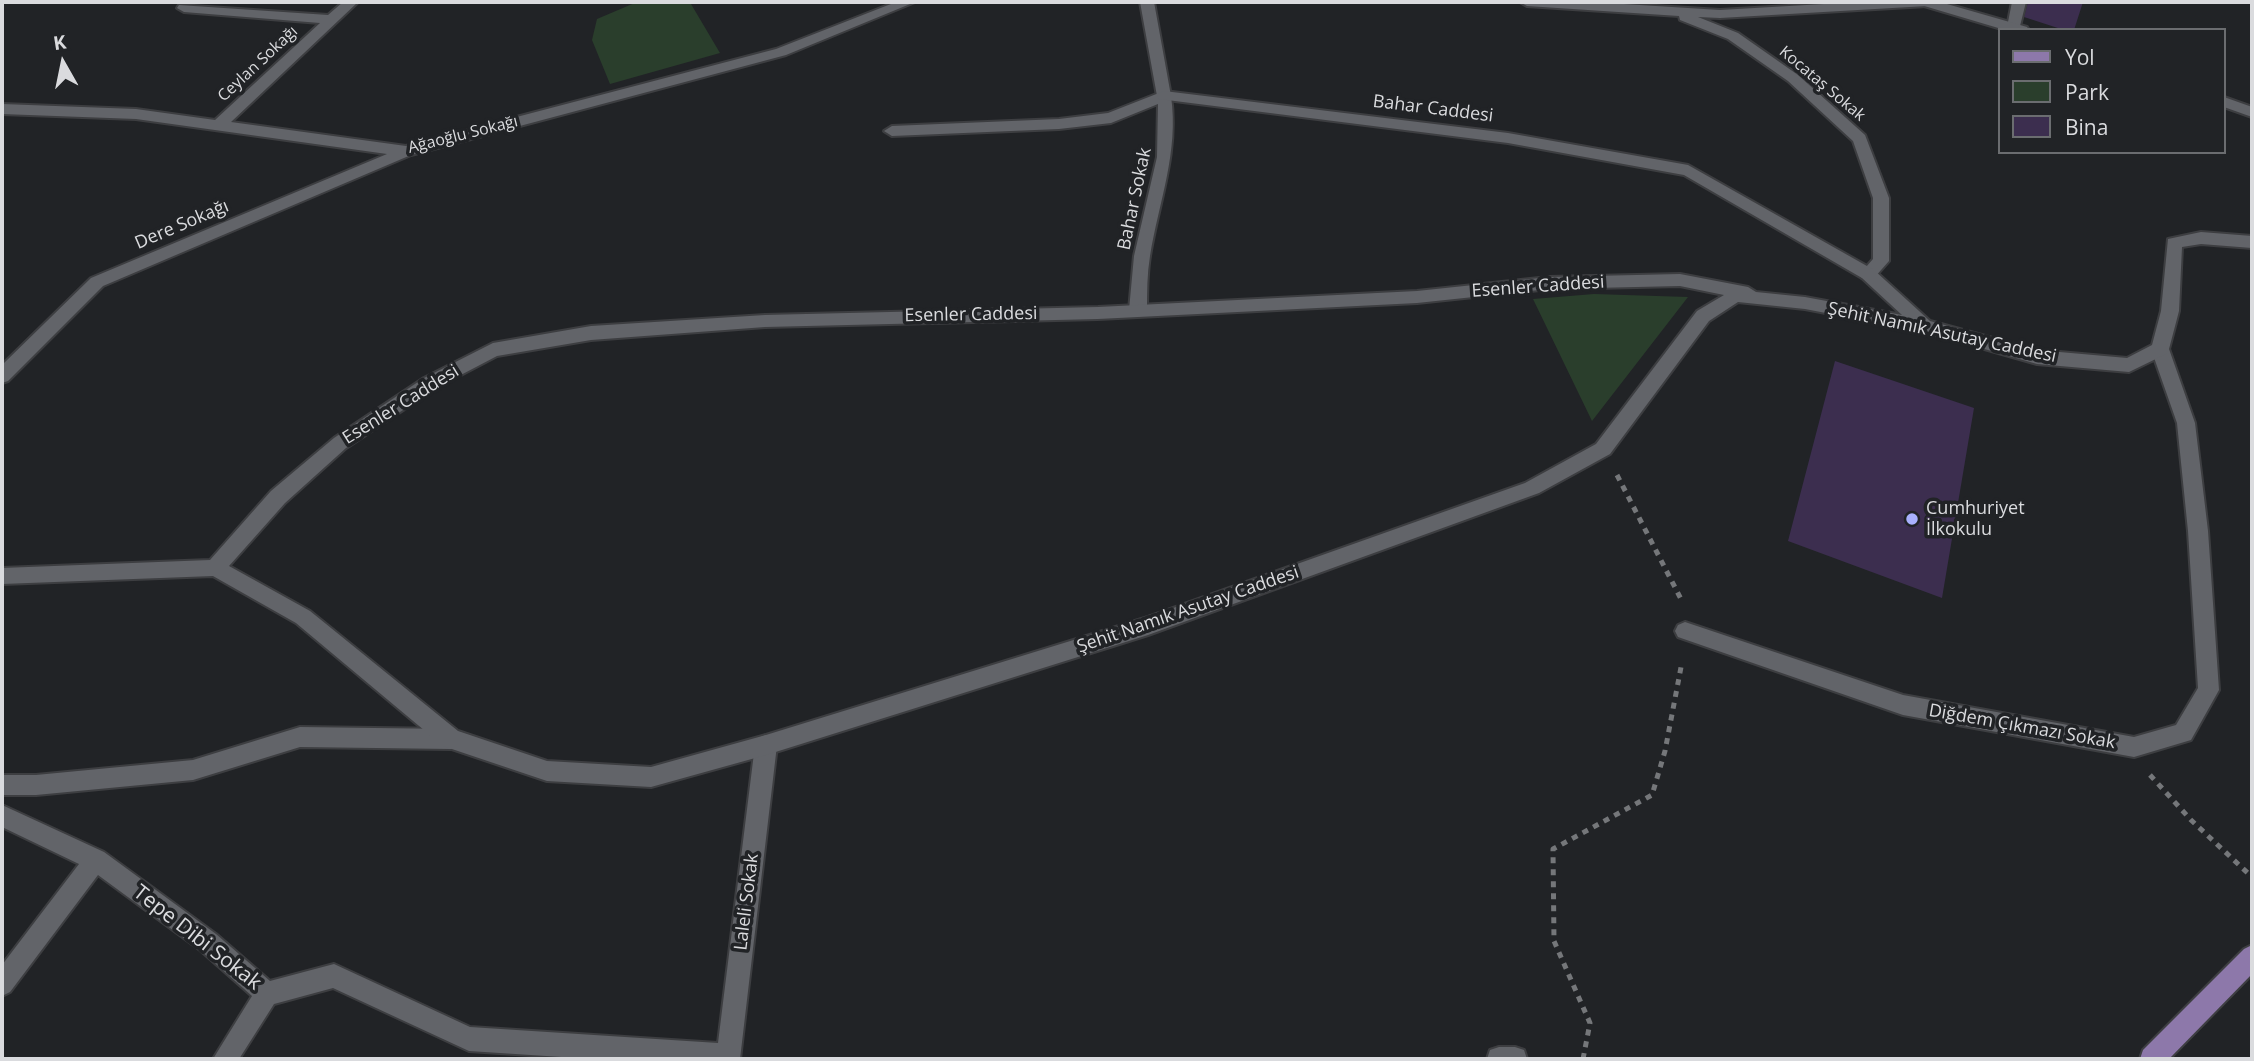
<!DOCTYPE html>
<html>
<head>
<meta charset="utf-8">
<style>
  body { margin:0 }
  #map { position:relative; width:2254px; height:1061px; overflow:hidden; background:#212326; font-family:"Open Sans",sans-serif }
  canvas { display:block }
  .frame { position:absolute; inset:0; border:4px solid #dadbde; pointer-events:none }
  .legend { position:absolute; left:1998px; top:28px; width:228px; height:126px; box-sizing:border-box; background:#212326; border:2px solid #6b6d70; margin:0; padding:9px 12px; list-style:none; font-size:21px; color:#dadbde }
  .legend li { display:flex; align-items:center; gap:14px; height:35px }
  .legend b { width:35px; border:2px solid #6b6d70 }
  .north { position:absolute; left:28px; top:28px; width:70px; height:70px; -webkit-text-stroke:5px #212326; paint-order:stroke; rotate:351deg; font-size:19px; font-weight:700; line-height:28px; text-align:center; color:#dadbde }
  .north::after { content:''; display:block; margin:auto; width:24px; height:32px; background:#dadbde; clip-path:polygon(50% 0,100% 100%,50% 72%,0 100%) }
</style>
</head>
<body>
<div id="map">
<canvas width="2254" height="1061"></canvas>
<div class="frame"></div>
<ul class="legend">
<li><b style="height:9px;background:#8d78aa"></b>Yol</li>
<li><b style="height:19px;background:#2a3e2c"></b>Park</li>
<li><b style="height:19px;background:#3c2e4f"></b>Bina</li>
</ul>
<div class="north">K</div>
</div>
<script>
const ctx = document.querySelector('canvas').getContext('2d');
ctx.lineJoin = 'round';
function fill(path, color) { ctx.fillStyle = color; ctx.fill(path, 'evenodd'); }
function trace(path, color, width, dash) { ctx.strokeStyle = color; ctx.lineWidth = width; ctx.lineCap = dash ? 'butt' : 'round'; ctx.setLineDash(dash || []); ctx.stroke(path); }
function drawText(font, color, halo, rows, align = 'center') {
  ctx.font = font + ' "Open Sans",sans-serif'; ctx.lineWidth = 7; ctx.setLineDash([]); ctx.textBaseline = 'middle'; ctx.strokeStyle = halo; ctx.fillStyle = color; for (const [text, x, y, turn = 0] of rows) {
    ctx.save(); ctx.translate(x, y); ctx.rotate((+turn || 0) * Math.PI / 180); ctx.textAlign = isNaN(turn) ? turn : align; if (halo) ctx.strokeText(text, 0, 0); ctx.fillText(text, 0, 0); ctx.restore();
  }
}
fill(new Path2D(`
  M637,2l54,2 29,49 -110,31 -18,-44 5,-21z
  M1594,294l94,3 -96,124 -59,-122z`), '#2a3e2c');
fill(new Path2D(`
  M2028,2h55l-9,28h-10l-40,-13z
  M1835,361l139,47 -32,190 -154,-57z`), '#3c2e4f');
const service = new Path2D(`
  M2160,342l6,2 3,5 26,74 13,108 11,159 -28,50 -57,17 -231,-42 -225,-78 -3,-6 3,-6 7,-3 218,73 231,42 42,-12 22,-37 -10,-157 -11,-108 -26,-74 3,-5z`);
const pedestrian = new Path2D(`
  M1164,91l7,5c8,56 -12,105 -21,160 -3,18 -3,36 -3,54l-3,4h-12l-3,-4 5,-54 23,-99 1,-53 -47,19 -52,6 -167,7 -8,-5 8,-5 167,-7 49,-6z`);
const minor = new Path2D(`
  M343,2h15l-127,120 175,24 370,-97 120,-47h19l-129,53 -375,100 -308,131 -95,95 -6,2v-18l89,-87 296,-124 -251,-35 -134,-5v-10l134,5 79,11 105,-97 -136,-11 -7,-4 2,-3 149,10z
  M1140,2h14l17,94 -2,3h-10l-2,-3z
  M1520,2h72l128,8 138,-8h76l-7,4 -207,12 -22,-1 40,16 60,42 67,60 24,63v63l-15,17h-12l-2,-4 13,-15v-61l-20,-57 -65,-60 -60,-42 -48,-19 -1,-4 -152,-10z
  M2012,2h14l-7,28h-10l-2,-3z
  M300,727l151,2 8,3 3,7 -3,7 -8,3 -151,-2 -107,33 -157,15h-34v-20h34l157,-15z
  M766,735l8,3 3,7 -37,314h-148l-123,-8 -136,-63 -59,16 -35,55h-26l39,-63 -52,-46 -102,-75 -88,117 -8,4v-31l77,-101 -77,-37v-22l102,47 112,82 54,47 64,-17 136,63 248,16 37,-298 3,-7z
  M1499,1047h16l9,3 3,9h-40l3,-9z`);
const tertiary = new Path2D(`
  M1164,91l344,42 180,32 186,105 56,51 107,29 90,8 25,-13 9,-34 7,-72 33,-7 51,4v12l-51,-4 -19,3 -3,64 -10,38 -3,5 -37,18 -92,-8 -112,-32 -120,-23 -67,-7 -29,19 -99,133 -71,39 -391,142 -382,120 -115,32 -104,-6 -104,-35 -147,-123 -83,-47 -211,8v-16l208,-8 61,-69 63,-53 90,-60 69,-35 98,-17 174,-11 333,-8 319,-16 132,-14 131,-3 68,13 8,5 49,5 97,18 -40,-37 -178,-103 -176,-32 -349,-44 -2,-3 2,-3zM1680,286l44,9 -27,16 -101,133 -71,39 -377,134 -382,118 -115,32 -104,-6 -89,-30 -148,-120 -81,-45 56,-63 61,-55 90,-60 61,-32 94,-16 174,-13 333,-8 319,-16 132,-14z`);
const secondary = new Path2D(`
  M1919,2h21l87,25 2,3h-24l-84,-25z
  M2224,97l28,10v10l-28,-10z`);
const primary = new Path2D(`
  M2252,945v29l-83,85h-29l3,-9 101,-101z`);
trace(service, '#3d3e41', 4);
trace(pedestrian, '#3d3e41', 4);
trace(minor, '#3d3e41', 4);
trace(tertiary, '#3d3e41', 4);
trace(secondary, '#3d3e41', 4);
trace(primary, '#3d3e41', 4);
trace(new Path2D(`
  M1617,475l65,126
  M2150,775l41,45 61,57
  M1583,1059l7,-36 -36,-82 -1,-92 99,-54 13,-44 17,-89`), '#75777a', 5, [6, 6]);
fill(service, '#626469');
fill(pedestrian, '#626469');
fill(minor, '#626469');
fill(tertiary, '#626469');
fill(secondary, '#626469');
fill(primary, '#8d78aa');
for (const [x, y, r, color] of [
  [1912,519,7,"#a8b0fc"]
]) { const dot = new Path2D(); dot.arc(x, y, r, 0, 2 * Math.PI); ctx.fillStyle = color; ctx.fill(dot); trace(dot, '#212326', 2.5); }
drawText('16px', '#dadbde', '#212326', [
  ["Ceylan Sokağı",258,64,-43],
  ["Kocataş Sokak",1822,84,40],
  ["Ağaoğlu Sokağı",463,135,-14]
]);
drawText('18px', '#dadbde', '#212326', [
  ["Bahar Caddesi",1433,109,7],
  ["Bahar Sokak",1135,199,-78],
  ["Dere Sokağı",182,225,-23],
  ["Esenler Caddesi",1538,287,-4],
  ["Esenler Caddesi",971,315,-1],
  ["Şehit Namık Asutay Caddesi",1942,333,12],
  ["Esenler Caddesi",401,405,-32],
  ["Şehit Namık Asutay Caddesi",1188,610,-19],
  ["Diğdem Çıkmazı Sokak",2022,727,10],
  ["Laleli Sokak",747,902,-83]
]);
drawText('18px', '#dadbde', '#212326', [
  ["Cumhuriyet",1926,509],
  ["İlkokulu",1926,530]
], 'left');
drawText('21px', '#dadbde', '#212326', [
  ["Tepe Dibi Sokak",197,938,38]
]);
</script>
</body>
</html>
